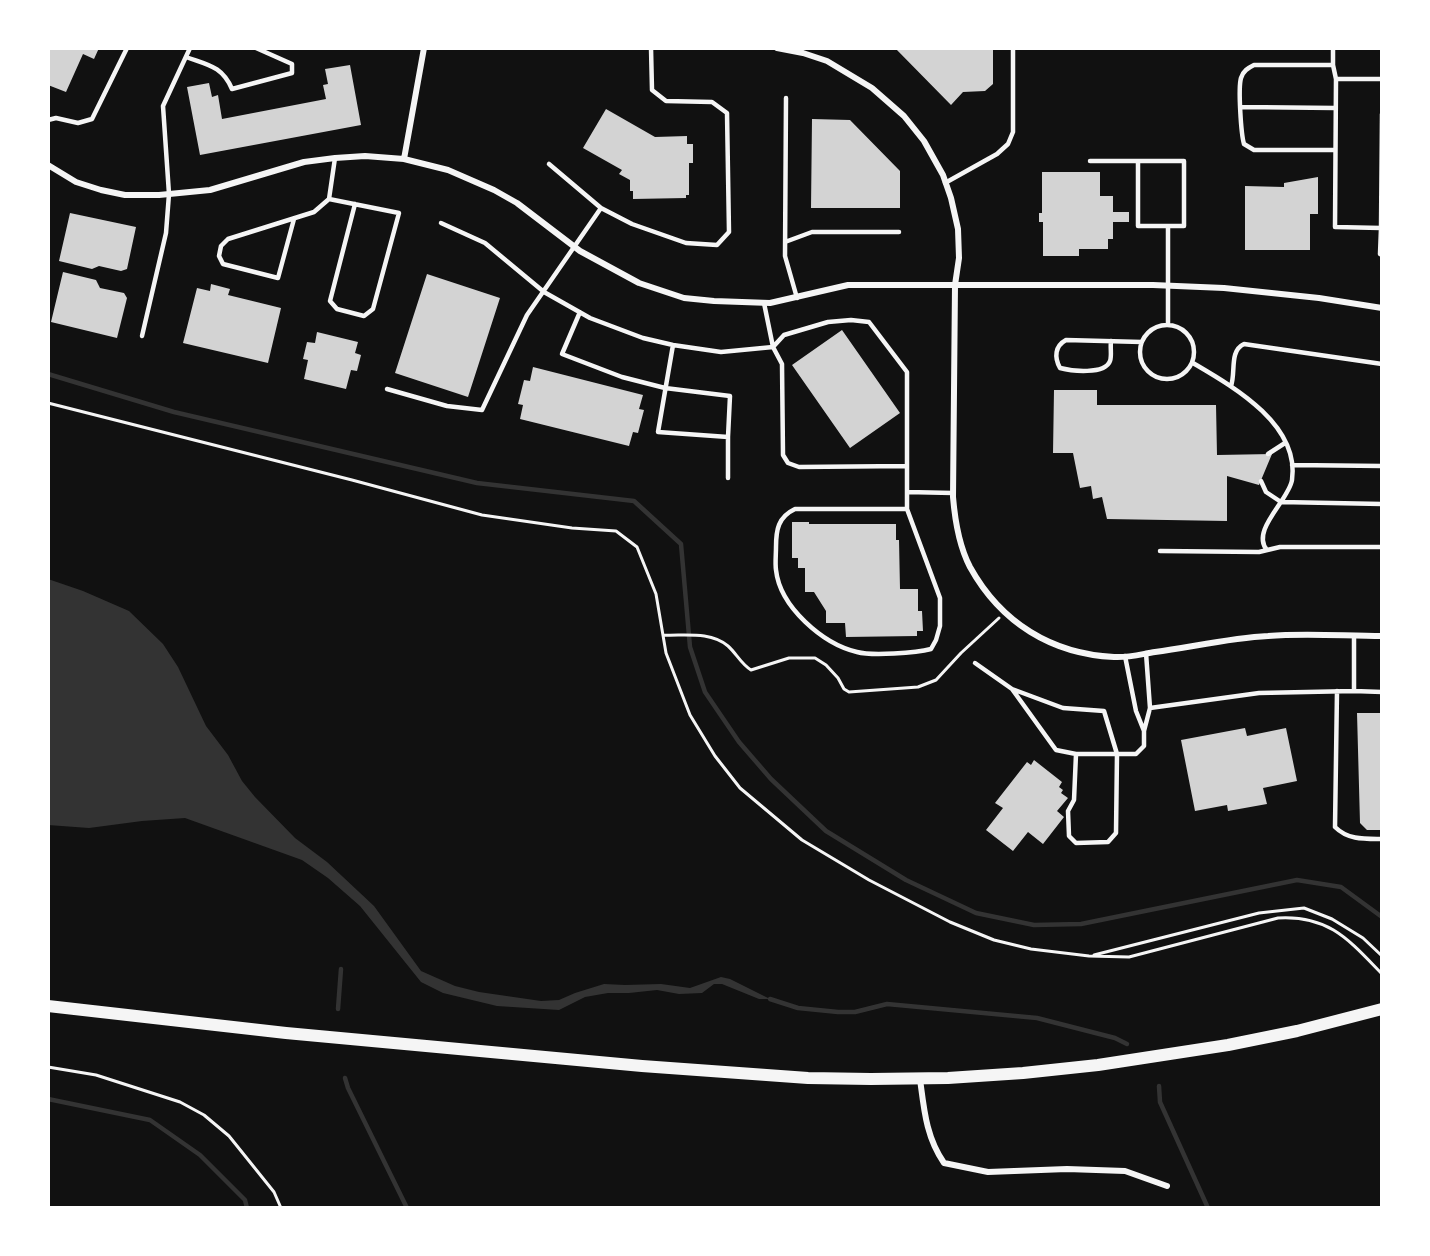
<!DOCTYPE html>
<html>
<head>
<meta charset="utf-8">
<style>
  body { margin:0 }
  #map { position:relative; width:1430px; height:1256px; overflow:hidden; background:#111; font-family:"Noto Serif",serif }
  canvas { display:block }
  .frame { position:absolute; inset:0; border:50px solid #fff; pointer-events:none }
</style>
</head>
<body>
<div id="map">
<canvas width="1430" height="1256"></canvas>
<div class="frame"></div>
</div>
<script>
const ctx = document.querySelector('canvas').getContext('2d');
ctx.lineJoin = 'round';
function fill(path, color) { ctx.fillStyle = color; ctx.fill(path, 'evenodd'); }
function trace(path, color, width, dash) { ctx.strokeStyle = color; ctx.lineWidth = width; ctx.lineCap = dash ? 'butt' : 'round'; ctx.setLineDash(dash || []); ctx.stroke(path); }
fill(new Path2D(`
  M48,579l35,12 46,20 34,33 15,23 28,59 22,29 14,26 13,16 40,41 32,24 47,44 47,65 34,15 24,6 62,9 18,-1 16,-7 29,-9 21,1 36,-1 29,4 31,-11 9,2 40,20h-11l-37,-15h-8l-12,9 -23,1 -22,-4 -28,3h-21l-23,4 -26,13 -62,-4 -54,-13 -22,-11 -61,-76 -32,-28 -26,-18 -117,-42 -43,3 -53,7 -41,-3z`), '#333');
trace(new Path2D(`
  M48,374l126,38 303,71 157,18 47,43 9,103 15,45 34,50 32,37 55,52 80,49 70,33 58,12 47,-1 216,-44 44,7 41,30
  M770,999l28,9 40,4h17l32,-8 150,14 78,20 12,6
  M338,1009l3,-40
  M345,1078l3,10 59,120
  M1159,1086l1,16 48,106
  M48,1099l102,21 50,35 45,45 2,8`), '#333', 4.5);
fill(new Path2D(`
  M48,48h51l-5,11 -11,-5 -17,38 -18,-7z
  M895,48h98v36l-8,7 -22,1 -12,13z
  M350,65l11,60 -161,30 -13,-68 22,-4 3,14 6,-2 4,24 104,-20 -3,-14 5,-1 -3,-15z
  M606,109l49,28 32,-1v8h6v19h-4v32h-3v3l-53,1v-8h-3v-11l-11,-6 3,-4 -39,-22z
  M812,119l38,1 50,51v37h-89z
  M1042,172h58v24h13v16h16v10h-16v17h-5v10h-29v7h-36v-34h-4v-9h3z
  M1318,177v37h-8v36h-65v-64l39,1v-4z
  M70,213l66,14 -9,42 -6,2 -22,-5 -7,3 -33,-8z
  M63,272l33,8 4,8 24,5 3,5 -10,40 -66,-16z
  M427,274l73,24 -32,99 -73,-24z
  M211,284l19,5 -2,6 53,13 -13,55 -85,-20 14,-55 13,3z
  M842,330l58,83 -50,35 -58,-83z
  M317,332l41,10 -3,11 6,2 -4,16 -6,-1 -5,19 -42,-10 4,-19 -5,-1 4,-17 8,1z
  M533,367l110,28 -4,14 5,1 -6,23 -5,-1 -4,14 -109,-27 3,-14 -5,-1 6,-24 6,1z
  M1054,390h43v15h119l1,50 55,-1 -13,31 -32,-9v45l-120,-2 -5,-22 -9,2 -2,-13 -11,2 -7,-35h-20z
  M792,522h17v2h87v16h3l1,49h18v22h4l1,20h-6v5l-71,1 -1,-14h-19v-12l-12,-19h-9v-24h-7v-10h-6z
  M1357,713h25v117h-15l-7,-7z
  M1245,728l2,8 39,-8 11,53 -34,7 4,16 -39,7 -1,-6 -32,6 -14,-71z
  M1034,760l28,22 -3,5 4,3 -2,3 7,5 -11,13 7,6 -21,27 -15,-12 -15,19 -27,-21 17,-22 -8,-5 32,-41 4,3z`), '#d3d3d3');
trace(new Path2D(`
  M48,403l304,77 130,35 90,13 44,3 21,16 19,47 10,59 24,62 25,41 25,32 62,52 67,40 81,42 44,18 37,9 58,7 40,1 149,-39c51,-3 71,22 104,56
  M663,635c21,1 47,-4 65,11 8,7 13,18 23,24l38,-12h26l11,7 12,13 6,11 5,3 69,-5 18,-7 25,-27 38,-35
  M1094,955l165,-42 45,-5 28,11 31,19 19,18
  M48,1067l48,8 84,27 24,13 25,21 45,56 7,16`), '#f5f5f5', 3);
trace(new Path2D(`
  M186,57c22,8 36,9 46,32l60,-16v-9l-36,-16
  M1333,65v-17
  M1382,79h-46l-1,148 46,1 1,-114
  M786,98l-1,158 12,42
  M1241,107l94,1
  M48,120l8,-2 22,5 14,-4 35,-71
  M1335,150h-81l-10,-6c-3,-10 -6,-56 -3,-66 2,-7 7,-10 13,-13h79l3,14
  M1090,161h94v65h-16v98
  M1138,161v65h30
  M549,164l52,44 31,16 54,19 31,2 12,-13 -2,-119 -15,-11 -46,-1 -14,-11 -1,-42
  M945,183l52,-29 11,-10 5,-12v-84
  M329,199l70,14 -26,96 -9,7 -27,-7 -7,-8 25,-97
  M294,219l-16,59 -55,-14 -4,-8 2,-10 7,-7 86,-27 15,-13 6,-41
  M441,223l44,20 59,49 46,26 53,20 30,7 48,7 52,-5 -9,-44
  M1381,228l-1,26 2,1
  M785,242l27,-10h87
  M580,312l-18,42 60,23 43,11 65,8 -2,41 -70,-5 15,-87
  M851,320l18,2 38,50v94l-108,1 -11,-4 -5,-8 -1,-91 -9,-17 11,-12 44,-13z
  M1140 352a27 27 0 1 1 54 0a27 27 0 1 1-54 0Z
  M142,336l24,-103 3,-39 -6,-88 27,-58
  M1111,341c-1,6 1,15 -1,20 -5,14 -39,10 -50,7 -6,-11 -5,-22 6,-28l76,2
  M1193,363c39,23 107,61 99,117 -3,20 -42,51 -25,70
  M1231,386c5,-14 -2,-35 13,-42l138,20
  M387,389l60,17 35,4 45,-95 74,-107
  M728,437v41
  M1268,454l17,-11
  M1292,465l90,1
  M907,466v26l46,1
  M1261,481l5,11 15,10 101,2
  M907,492v17h-112c-17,8 -19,21 -19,38 0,8 -1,16 0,23 4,37 47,74 81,82 15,4 59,1 74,-3l5,-9 4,-14v-28l-33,-89
  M1160,551l99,1 21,-5h102
  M1125,656l11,55 8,20 6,-23 -4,-55
  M975,663l37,26 44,61 20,4h60l8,-8v-15
  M1012,689l51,19 41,3 13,43 -1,79 -8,9 -32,1 -7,-7 -1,-25 6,-11 2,-46
  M1337,691l-2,136c13,13 29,12 47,12
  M1354,691l28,1
  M1150,708l109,-15 95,-2v-55`), '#f5f5f5', 4.5);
trace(new Path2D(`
  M777,48l26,5 24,8 45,27 32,28 20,25 19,34 8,23 7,31 1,29 -4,27 -2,212c2,24 6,49 17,70 31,56 82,87 144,90 14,1 28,-3 41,-5 37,-5 75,-14 113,-16 38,-3 76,0 114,0
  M404,159l20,-111
  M48,165l28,17 25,8 24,5h34l51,-5 94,-28 31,-4 30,-2 39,3 44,11 46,20 23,13 63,48 59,32 45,15 30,3 56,2 78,-18h305l71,3 95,10 63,10
  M920,1079c4,30 6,58 24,84l44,9 79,-3 58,2 42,15`), '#f5f5f5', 6);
trace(new Path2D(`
  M48,1006l238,27 356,33 166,12 63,1 77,-1 75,-5 75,-8 130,-20 69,-14 85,-22`), '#f5f5f5', 12);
</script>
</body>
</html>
